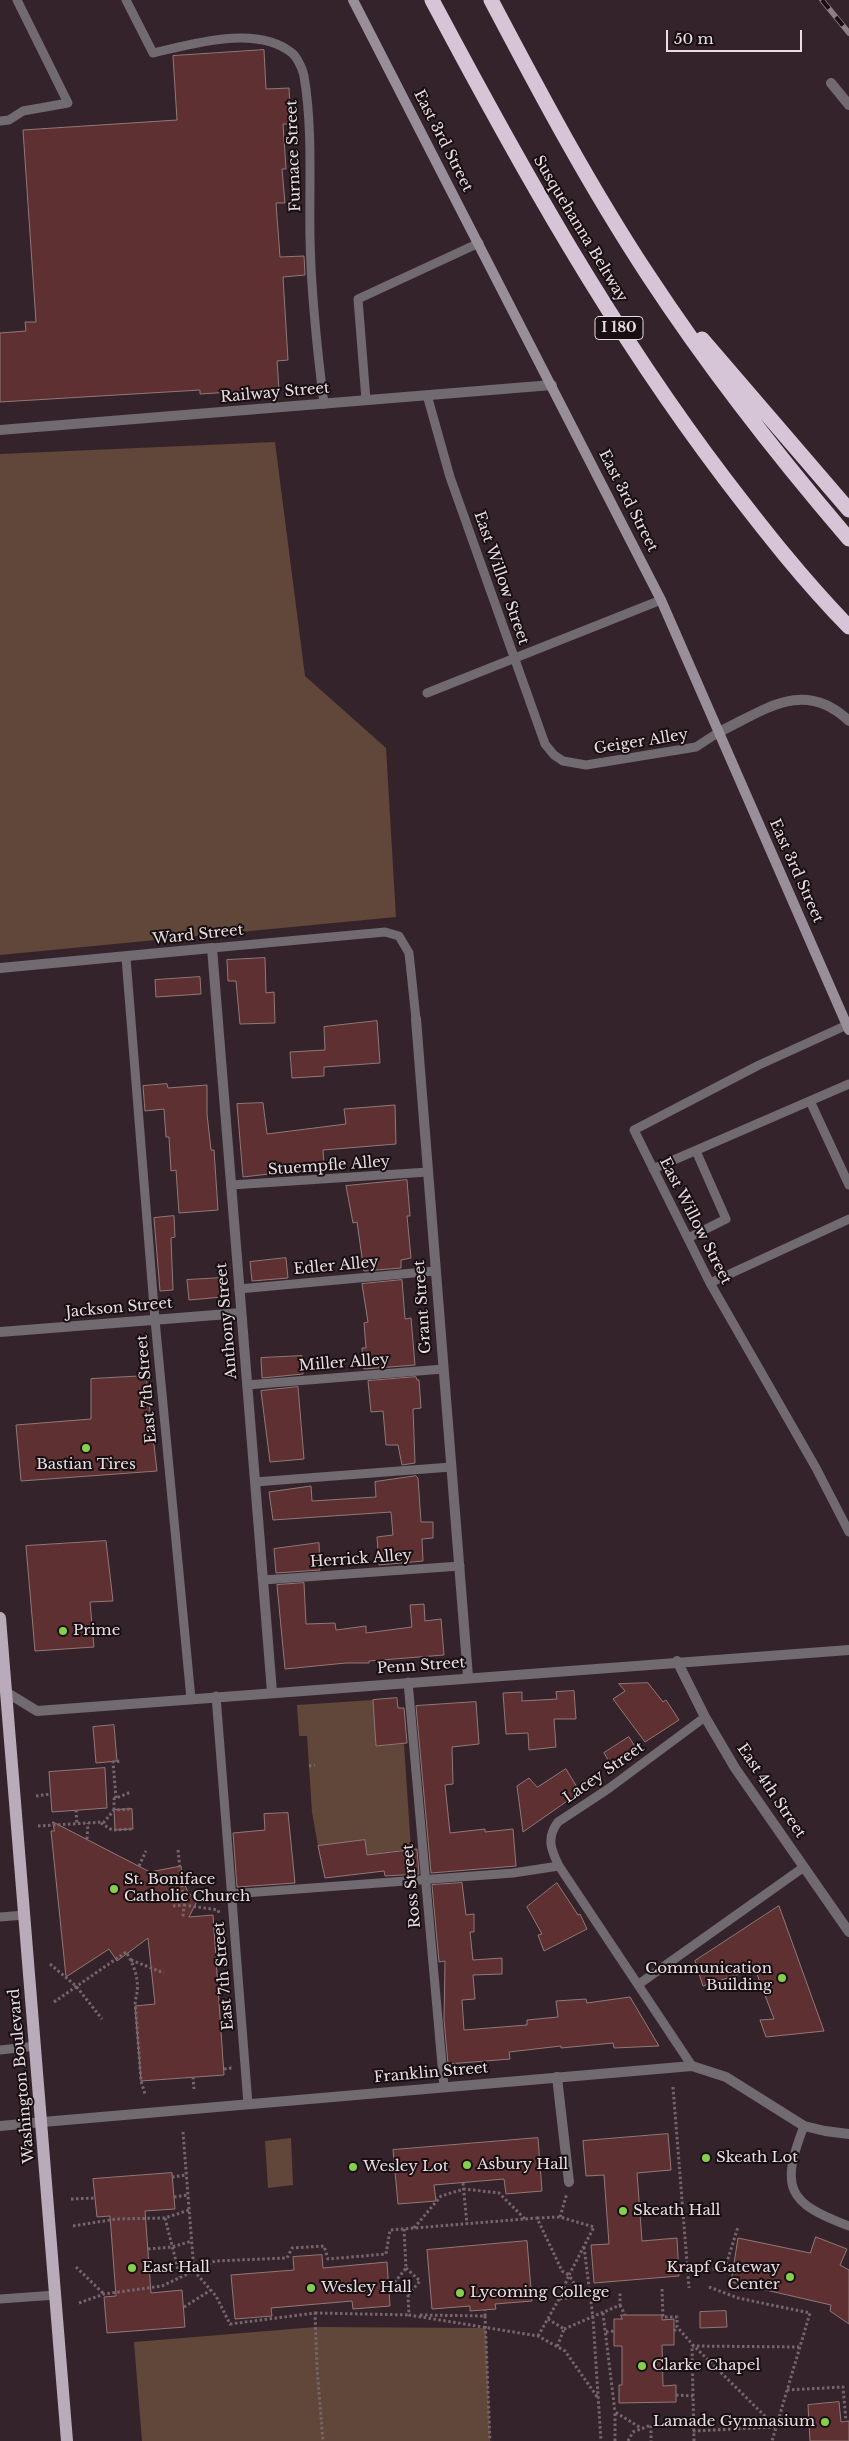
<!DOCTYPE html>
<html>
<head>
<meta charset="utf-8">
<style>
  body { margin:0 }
  #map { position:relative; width:849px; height:2441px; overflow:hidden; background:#35232b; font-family:"Libre Baskerville",serif }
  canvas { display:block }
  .scale { position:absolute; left:666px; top:30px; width:136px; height:22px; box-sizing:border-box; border:2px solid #e9dde2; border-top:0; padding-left:6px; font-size:15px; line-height:18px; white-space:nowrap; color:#e9dde2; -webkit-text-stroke:4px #170f12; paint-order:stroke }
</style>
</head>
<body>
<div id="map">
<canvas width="849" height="2441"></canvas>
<div class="scale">50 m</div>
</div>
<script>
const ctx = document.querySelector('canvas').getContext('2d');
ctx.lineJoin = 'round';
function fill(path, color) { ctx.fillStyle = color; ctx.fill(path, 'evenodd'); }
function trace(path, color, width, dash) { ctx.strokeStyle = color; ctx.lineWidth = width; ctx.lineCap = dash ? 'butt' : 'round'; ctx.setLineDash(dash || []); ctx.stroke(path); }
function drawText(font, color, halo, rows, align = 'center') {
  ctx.font = font + ' "Libre Baskerville",serif'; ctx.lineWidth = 4; ctx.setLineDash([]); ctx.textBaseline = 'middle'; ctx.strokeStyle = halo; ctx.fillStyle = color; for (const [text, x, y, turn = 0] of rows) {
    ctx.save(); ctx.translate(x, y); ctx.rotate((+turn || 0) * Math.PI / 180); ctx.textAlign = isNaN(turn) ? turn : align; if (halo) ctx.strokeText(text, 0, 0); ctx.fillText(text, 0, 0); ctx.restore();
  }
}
fill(new Path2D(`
  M275,442l30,234 81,72 10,169 -396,38v-501z
  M373,1700l3,46 28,-2 7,105 -44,6 -2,-15 -47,6 -6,-34 -5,-76h-8l-2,-31z
  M291,2138l2,47 -25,3 -3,-47z
  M316,2327l170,1 4,113h-348l-8,-99z`), '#614739');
const building = new Path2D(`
  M264,50l2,39 23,-1 2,36h-8l3,45h-4l3,34h-9l4,54 24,-1 1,19 -22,2 5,83 -11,1 2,28 -79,5v-4l-200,12v-69l26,-2 -1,-9h11l-13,-192 154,-10 -4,-64z
  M265,958l1,35 8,-1 1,31 -35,1 -4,-43h-8l-1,-21z
  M200,977l1,17 -45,3 -1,-17z
  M377,1021l3,42 -56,4v9l-32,2 -2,-26 35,-2 -1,-23z
  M167,1084l1,4 39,-3v29l4,36h3l4,60 -39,3 -3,-43 -5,1 -2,-34h-3l-2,-28 -19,2 -2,-25z
  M263,1103l4,31 79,-10 -2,-15 51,-4 1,39 -73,6 1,14 -55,5v5l-26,3 -6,-73z
  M407,1180l3,36h-3l4,42 -10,2v8l-37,3 -7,-49 -4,1 -7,-37z
  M174,1216l1,21 -4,1 2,52 -13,1 -6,-73z
  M286,1258l2,20 -36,3 -2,-19z
  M221,1278l1,19 -33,3 -2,-20z
  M402,1280l3,39 6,-1 4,47 -51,4 -2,-21h4l-2,-25 4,-1 -6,-38z
  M302,1356l1,18 -41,4 -1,-20z
  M146,1376l11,95 -136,10 -5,-56 75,-6v-40z
  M416,1377l1,3h2l2,28 -8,1 2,54 -13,2 -4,-20h-12l-3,-34 -12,1 -3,-31z
  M298,1387l6,72 -34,3 -9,-71z
  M416,1476l2,2 3,44h12v16l-11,1 1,22 -44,4 -2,-28 16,-2 -2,-23 -118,8 -4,-28 42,-6 1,15 64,-4 -1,-15z
  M106,1541l7,60 -23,1 4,45 -59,4 -9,-105z
  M319,1543l1,27 -44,3 -2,-24z
  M304,1583l2,41 29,-1 1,7 30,-4v7l46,-6 -2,-22 14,-1 1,17 16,-2 3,36 -75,6v2h-23l-61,6 -8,-84z
  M648,1683l15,19 3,-2 13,20 -34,22 -32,-43 12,-8 -6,-7z
  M574,1691l2,28h-22l2,28 -27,3 -1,-17 -22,1 -3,-41 19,-1v9l35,-2 -1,-7z
  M397,1698l1,10h6l3,35 -31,3 -3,-46z
  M476,1702l3,42 -27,3 1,37 -8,1 5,48 35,-4v3l28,-3 3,37 -85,7 -15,-167z
  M114,1725l3,36 -21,2 -3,-36z
  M629,1737l10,16 -25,17 -10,-17z
  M105,1768l2,40 -55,4 -3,-40z
  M566,1769l14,23 -57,40 -6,-46 12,-8 8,9z
  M132,1809l1,20 -18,1 -1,-20z
  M288,1813l7,70 -58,4 -4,-54 32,-3 -1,-16z
  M53,1822l97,50 31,-6 2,15 5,11 9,9 -8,16 24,-2 11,160 -83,6 -6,-75 20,-2 -7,-66 -31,23 -8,-12 -43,28 -15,-146h3z
  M365,1840l2,15 50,-6 2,25 -34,2 -1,-5 -59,7 -7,-32z
  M462,1883l4,32 8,-1v18h-4l3,28 29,-2v16l-29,1 2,24 -13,1 2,30 63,-5v-5l31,-3 -2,-16 30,-2 1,4 43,-6 29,49 -45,2 -1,-5 -52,5v-2l-52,6 1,7 -62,5 -4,-44 1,-59 -6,1 -7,-77z
  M557,1883l21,32 2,-1 7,15 -43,22 -6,-16 4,-1 -15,-27z
  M779,1906l45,125 -58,6 -6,-17 14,-1 -19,-50 -52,17 -8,-25z
  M668,2134l3,36 -34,3 5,68 35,-3 2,38 -85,7 -3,-38 18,-1 -5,-69 -18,1 -3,-35z
  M538,2138l4,53 -36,3 -2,-15 -70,6 2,16 -38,3 -5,-54z
  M172,2173l3,36 -30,2 6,82 31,-3 3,37 -78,6 -3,-36 12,-1 -6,-80 -13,1 -4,-38z
  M816,2237l31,12 -7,16 9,5v54l-19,-13 1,-6 -100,-23 7,-44 72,15z
  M527,2241l5,60 -37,3 1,5 -26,2v-5l-38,3 -5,-59z
  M322,2255l1,13 64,-6 3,44 -37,3 -1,-8 -81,7 1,8 -37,3 -4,-44 63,-5 -1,-13z
  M726,2311l1,16 -27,1v-16z
  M621,2315h41v5l12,-1v26h-12l1,41 13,-1v17l-57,1v-18h3v-39h-8v-27h8z
  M839,2402l2,20 8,-1v20h-39l-2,-36z`);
fill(building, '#5f3031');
trace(building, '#917878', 1);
trace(new Path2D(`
  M309,1766l6,-1
  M36,1796l15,-2
  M116,1798l-3,-36 8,-1
  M76,1810l1,14
  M114,1810v-11l17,-7
  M101,1823l11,7 21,-1
  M38,1826l66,-4 10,-12 18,-1
  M87,1839l1,-16
  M178,1850l6,55 34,5 1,3
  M139,1866l7,-15
  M173,1906l11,-1 -1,12
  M131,1960l33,13
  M50,1964l26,22 26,33
  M54,2002l72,-50c9,14 15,32 9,49l6,80 4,13
  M224,2069l8,-1 -1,-2
  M193,2077l1,12
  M673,2087l16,201
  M183,2132l11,139 21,-10 72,-3 5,-10 32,-2 4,13 58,-5 4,-24 147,-12 25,53 7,4 -10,24 30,-4
  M172,2177l14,-2
  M463,2183l4,41
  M174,2197l14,-2
  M71,2199l24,-1
  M560,2217l7,-24
  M165,2218l15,59
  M537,2218l23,-1 34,10 -25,48 13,22
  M73,2226l43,-7 49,-1 24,-8
  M414,2228l27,-32 23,-7 35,4 26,26
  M404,2229l2,39 -11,14 13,13 1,20 129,21 27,15 33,47
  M584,2247l9,71 8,123
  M148,2249l24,-2 20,-6
  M726,2265l7,6
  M76,2267l28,27
  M406,2268l14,13 -12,14
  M708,2271l18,-6 12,-38
  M709,2287l29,11 72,15 -38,128
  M662,2289l1,28h14v10l17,19 82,81
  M79,2303l25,-9 58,-8 32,-15 22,25 14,28 85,-11 2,55 6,73
  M620,2305l5,10
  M184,2307l27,-17
  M315,2313l96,2
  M603,2313l12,99
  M420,2315l65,1v-6
  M485,2316l5,125
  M548,2319l16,10 -7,18
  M564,2329l56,-24v-13
  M674,2331l3,-4
  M606,2332l8,-1
  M538,2336l21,-37
  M787,2390l56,-3 3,35
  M676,2395l17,1
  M693,2431l82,-4
  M615,2441v-29l26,16
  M628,2441l5,-9 18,-7v16
  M694,2441l-2,-95 107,1`), '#75656c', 3, [2.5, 2.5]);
trace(new Path2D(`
  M126,0l27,53c39,-9 104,-29 139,0 5,4 11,17 12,23 9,53 5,109 6,162 1,55 7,111 14,166
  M0,121l9,-1 14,-9 45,-8 -51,-103
  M427,395l23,82 95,267 9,11 9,6 23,4 110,-18 23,-15
  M366,400l-8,-101 121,-56
  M427,693l234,-93
  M212,948l173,-16 14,4 10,17 7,66
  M126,958l29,362 36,379
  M847,1025l-88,40 -125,65 76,153 106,185 33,64
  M810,1101l39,84
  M653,1169l196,-85
  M231,1185l197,-13
  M688,1238l38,-19 -30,-68
  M710,1283l139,-64
  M239,1289l196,-18
  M247,1385l196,-16
  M255,1482l196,-15
  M263,1580l197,-14
  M408,1682l36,405
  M216,1696l32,408
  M231,1894l282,-21 46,-7
  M0,1917l25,-2
  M639,1984l165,-117
  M0,2050l36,-4
  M692,2066l-133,-200c-8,-16 -13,-28 -1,-44l50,-33 97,-72
  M804,2126c-24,62 -17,77 45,100
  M0,2299l56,-4`), '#716a71', 9);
trace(new Path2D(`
  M831,83l18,22
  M0,430l552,-45
  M719,732c46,-22 85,-54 130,-11
  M0,968l212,-20 60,744
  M416,1019l52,658
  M0,1332l241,-19
  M677,1661l28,56 30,51 114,164
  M6,1692l31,19 812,-61
  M557,2077l12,105
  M0,2126l43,-4`), '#716a71', 10);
trace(new Path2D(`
  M43,2122l649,-56 34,11 78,49 21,5 24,3`), '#716a71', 10);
trace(new Path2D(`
  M353,0l308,600 188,430`), '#998f9b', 10);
trace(new Path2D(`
  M0,1618l67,823`), '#b9abba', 12);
trace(new Path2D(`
  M432,0c88,166 179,329 293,479 39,51 79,102 124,148
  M491,0c49,93 99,187 157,275 61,93 129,180 201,264
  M702,339l147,171`), '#d5c5d7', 15);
const rail = new Path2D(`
  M822,0l27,33`);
trace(rail, '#8e7f86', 5.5);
trace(rail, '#170f12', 4, [11]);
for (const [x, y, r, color] of [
  [86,1448,5,"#86cf4c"],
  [63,1631,5,"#86cf4c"],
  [114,1889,5,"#86cf4c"],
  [782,1978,5,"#86cf4c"],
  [706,2158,5,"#86cf4c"],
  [467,2165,5,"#86cf4c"],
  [353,2167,5,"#86cf4c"],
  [623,2211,5,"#86cf4c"],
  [132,2268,5,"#86cf4c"],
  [790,2277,5,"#86cf4c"],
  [311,2288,5,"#86cf4c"],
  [460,2293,5,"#86cf4c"],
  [642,2366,5,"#86cf4c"],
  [825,2422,5,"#86cf4c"]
]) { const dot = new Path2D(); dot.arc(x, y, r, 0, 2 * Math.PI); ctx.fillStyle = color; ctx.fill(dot); trace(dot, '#170f12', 2); }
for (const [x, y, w] of [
  [619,328,48]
]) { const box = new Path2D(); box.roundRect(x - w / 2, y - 11.5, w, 23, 4); ctx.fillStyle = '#170f12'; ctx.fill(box); trace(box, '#e9dde2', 1); }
drawText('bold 14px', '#e9dde2', null, [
  ["I 180",619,328]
]);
drawText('15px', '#e9dde2', '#170f12', [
  ["East 3rd Street",443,141,63],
  ["Furnace Street",294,156,-92],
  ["Susquehanna Beltway",580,229,59],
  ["Railway Street",275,393,-5],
  ["East 3rd Street",628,501,63],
  ["East Willow Street",501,578,71],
  ["Geiger Alley",641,742,-9],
  ["East 3rd Street",796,871,66],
  ["Ward Street",198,935,-6],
  ["Stuempfle Alley",329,1166,-4],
  ["East Willow Street",695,1221,63],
  ["Edler Alley",336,1266,-5],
  ["Grant Street",423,1307,-94],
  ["Jackson Street",119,1308,-5],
  ["Anthony Street",227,1321,-95],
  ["Miller Alley",344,1363,-4],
  ["East 7th Street",147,1389,-95],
  ["Herrick Alley",361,1559,-4],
  ["Penn Street",421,1666,-4],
  ["Lacey Street",604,1773,-35],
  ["East 4th Street",771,1791,56],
  ["Ross Street",412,1886,-95],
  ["East 7th Street",224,1976,-95],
  ["Franklin Street",431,2073,-5],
  ["Washington Boulevard",22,2076,-95]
]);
drawText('15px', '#e9dde2', '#170f12', [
  ["Bastian Tires",86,1465,"center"],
  ["Prime",73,1631],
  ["St. Boniface",124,1880],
  ["Catholic Church",124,1897],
  ["Communication",772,1969,"right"],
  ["Building",772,1986,"right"],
  ["Skeath Lot",716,2158],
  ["Asbury Hall",477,2165],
  ["Wesley Lot",363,2167],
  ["Skeath Hall",633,2211],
  ["East Hall",142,2268],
  ["Krapf Gateway",780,2268,"right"],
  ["Center",780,2285,"right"],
  ["Wesley Hall",321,2288],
  ["Lycoming College",470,2293],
  ["Clarke Chapel",652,2366],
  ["Lamade Gymnasium",815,2422,"right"]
], 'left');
</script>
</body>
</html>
